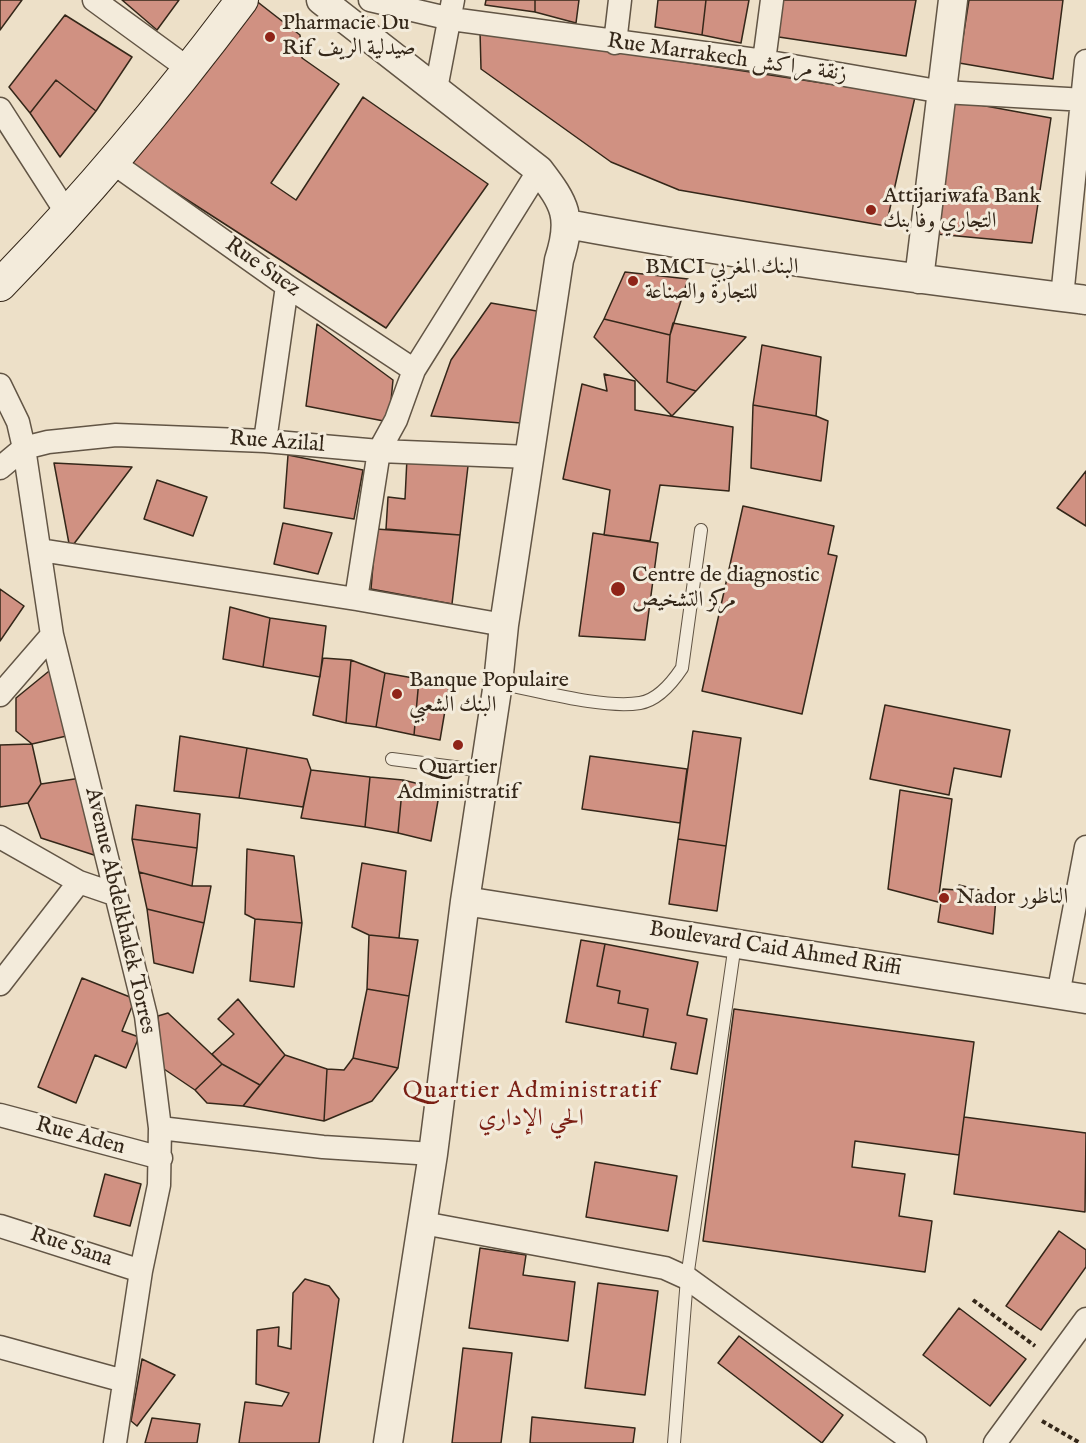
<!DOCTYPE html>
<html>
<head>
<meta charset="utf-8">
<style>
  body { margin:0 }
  canvas { display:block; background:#ede0c8 }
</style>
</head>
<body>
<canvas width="1086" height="1443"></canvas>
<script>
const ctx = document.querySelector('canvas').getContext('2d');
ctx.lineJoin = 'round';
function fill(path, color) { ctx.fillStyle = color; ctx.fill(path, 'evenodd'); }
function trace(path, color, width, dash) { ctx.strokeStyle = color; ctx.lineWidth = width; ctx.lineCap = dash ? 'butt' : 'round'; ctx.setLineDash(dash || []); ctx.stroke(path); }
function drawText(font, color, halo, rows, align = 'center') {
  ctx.font = font + ' "IM FELL English",Amiri,serif'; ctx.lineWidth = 6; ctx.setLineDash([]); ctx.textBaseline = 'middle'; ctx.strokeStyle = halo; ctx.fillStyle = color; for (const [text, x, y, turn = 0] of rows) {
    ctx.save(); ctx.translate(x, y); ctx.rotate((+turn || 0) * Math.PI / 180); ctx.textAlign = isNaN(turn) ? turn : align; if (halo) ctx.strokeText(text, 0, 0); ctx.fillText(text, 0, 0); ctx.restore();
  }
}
const building = new Path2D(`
  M0,0h22l-22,30z
  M122,0h57l-22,30z
  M255,0l45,35 2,23 37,26 -68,99 25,17 67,-103 125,87 -102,144 -259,-167z
  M486,0h49v12l-50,-7z
  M535,0h44l-3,23 -41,-11z
  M658,0h48l-4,35 -47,-8z
  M706,0h43l-8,43 -39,-8z
  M778,0h138l-10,56 -134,-20z
  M969,0h94l-10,79 -94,-16z
  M65,15l67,42 -36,54 -40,-31 -26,33 -21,-26z
  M480,31l435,66 -29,129 -207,-36 -68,-28 -130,-93z
  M56,80l40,31 -36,46 -30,-44z
  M953,100l98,18 -19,125 -96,-9z
  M625,272l63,7 -18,56 -66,-16z
  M491,303l57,10 -27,110 -90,-7 20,-56z
  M604,319l66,16 -3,47 29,9 -24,25 -78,-79z
  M673,323l73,14 -50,54 -29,-9 3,-47z
  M317,324l76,56 -4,42 -83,-16z
  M762,345l59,12 -5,59 -63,-11z
  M604,374l31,7v29l98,17 -4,64 -69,-6 -10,56 -46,-6 6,-45 -47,-11 19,-95 25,7z
  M753,405l63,11 12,5 -7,60 -70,-13z
  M288,455l75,15 -9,49 -70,-11z
  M407,458l61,8 -8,69 -74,-6 2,-32 17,2z
  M54,463l78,4 -62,82z
  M1086,471v55l-29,-18z
  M157,480l50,17 -14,39 -49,-17z
  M743,506l91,20 -6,28 9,2 -35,158 -100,-23z
  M283,523l49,10 -14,41 -44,-10z
  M376,529l84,6 -8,69 -81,-15z
  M593,533l65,10 -13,97 -66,-4z
  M0,589l24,17 -24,35z
  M230,607l40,11 -7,49 -40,-8z
  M270,618l56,8 -6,51 -57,-10z
  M323,658l28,2 -5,63 -33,-8z
  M351,660l34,13 -9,54 -30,-4z
  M54,667l21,67 -43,10 -16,-13v-33z
  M385,673l34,6 -5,56 -38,-8z
  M419,679l31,2 -10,59 -26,-5z
  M885,705l125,25 -9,47 -47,-9 -5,27 -79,-16z
  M693,731l48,7 -15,108 -48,-7z
  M180,736l67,12 -8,50 -65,-7z
  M32,744l9,40 -13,19 -28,4v-62z
  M247,748l60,11 4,11 -8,37 -64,-9z
  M590,756l97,13 -7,54 -98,-14z
  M311,770l59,7 -5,50 -64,-9z
  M370,777l33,3 -5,53 -33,-6z
  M81,778l13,77 -53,-17 -13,-35 13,-19z
  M403,780l37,9 -9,52 -33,-8z
  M900,790l52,9 -14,103 -50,-13z
  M136,805l64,9 -3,34 -65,-9z
  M132,839l65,9 -5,38 -53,-14z
  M678,839l48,7 -9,65 -48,-7z
  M247,849l47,7 8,67 -47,-4 -10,-5z
  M362,863l44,8 -7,67 -30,-3 -17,-8z
  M139,872l53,14h19l-7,37 -57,-14z
  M959,885l20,5 -1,5 18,3 -3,36 -55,-12 5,-33 14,1z
  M147,909l57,14 -11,50 -39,-10z
  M255,919l47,4 -8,64 -44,-6z
  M369,935l49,5 -9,56 -42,-7z
  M581,940l24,4 -8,42 23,5 -2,12 30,6 -5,28 -77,-15z
  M605,944l93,18 -11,53 20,4 -10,55 -26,-5 5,-26 -33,-6 5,-28 -30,-6 2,-12 -23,-5z
  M82,978l53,21 -13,32 17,6 -13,31 -31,-13 -19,48 -38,-16z
  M367,989l42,7 -11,72 -45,-10z
  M238,999l47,56 -25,30 -38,-21 -10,-10 22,-20 -16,-15z
  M734,1009l240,33 -15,113 -104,-14 -3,26 53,7 -6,42 33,5 -7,51 -222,-31z
  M168,1013l54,51 -27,26 -34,-23 -3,-51z
  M285,1055l42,14 -3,52 -81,-15z
  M353,1058l45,10 -26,33 -48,20 3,-52 17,1z
  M222,1064l38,21 -17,21 -36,-3 -12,-13z
  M964,1117l122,16 -1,79 -131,-18z
  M595,1162l82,14 -9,55 -82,-14z
  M105,1174l36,10 -11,42 -36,-10z
  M1059,1231l27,19v17l-45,63 -35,-24z
  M480,1248l46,7 -3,20 52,7 -7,59 -99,-13z
  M305,1279l24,7 10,13 -20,144h-80l6,-41 37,4 7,-13 -33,-9 1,-54 22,-3 -1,19 13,3 2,-56z
  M598,1283l60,8 -13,104 -60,-7z
  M959,1308l67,51 -36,47 -67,-51z
  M739,1336l104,79 -21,28 -104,-80z
  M463,1348l49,5 -11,90h-49z
  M142,1359l33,16 -38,51 -6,-5z
  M532,1417l103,11 -2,15h-103z
  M152,1418l48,6 -3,19h-52z`);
fill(building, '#d09182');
trace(building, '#342719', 1.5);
const service = new Path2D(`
  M498,683c39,7 104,26 142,20 18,-3 32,-20 42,-35l19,-138
  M392,759l93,12
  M674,1443l13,-165 48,-334`);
const minor = new Path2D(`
  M94,0l96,70
  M370,0l81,19 313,42 179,31 143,8
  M615,43l5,-43
  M764,61l8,-61
  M436,89l17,-89
  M0,109l68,106
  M112,162l175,124 127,84
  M1062,297l24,-236
  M0,385l18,37 6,26 28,187 94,381 14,112 -1,57 -18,86 -26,172
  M265,441l22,-155
  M0,468l24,-20 24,-6 68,-7 149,6 114,10 151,6
  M40,550l316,49 148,26
  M356,599l23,-148 17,-31 18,-50 125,-200
  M0,695l52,-60
  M0,837l79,45 35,12
  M0,984l79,-102
  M1058,995l28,-148
  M0,1115l161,43
  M160,1128l163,19 110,7
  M423,1223l242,45 22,10 228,165
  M0,1226l141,45
  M0,1347l124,34
  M995,1443l91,-124`);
const tertiary = new Path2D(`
  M321,0l218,170c26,34 34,47 20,90l-55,365 -6,58 -33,218 -32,253 -45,289
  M567,224c172,32 346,54 519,76
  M919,279l34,-279
  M465,901l621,98`);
const secondary = new Path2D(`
  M0,285c87,-89 167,-185 242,-285`);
trace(service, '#625545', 14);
trace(minor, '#625545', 25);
trace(tertiary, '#625545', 31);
trace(secondary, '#342719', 34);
trace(new Path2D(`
  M973,1300l62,46
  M1042,1421l38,22`), '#342719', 4, [4.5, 3]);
trace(service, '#f3ebdb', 12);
trace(minor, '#f3ebdb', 22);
trace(tertiary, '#f3ebdb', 28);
trace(secondary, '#f3ebdb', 32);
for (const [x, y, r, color] of [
  [270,37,6,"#8f2418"],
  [871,210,6,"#8f2418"],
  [633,281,6,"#8f2418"],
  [618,589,8,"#8f2418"],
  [397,694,6,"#8f2418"],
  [458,745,6,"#8f2418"],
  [944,898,6,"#8f2418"]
]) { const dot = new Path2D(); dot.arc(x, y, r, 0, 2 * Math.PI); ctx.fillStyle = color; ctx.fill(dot); trace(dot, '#f3ebdb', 2); }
drawText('22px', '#342719', '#f3ebdb', [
  ["Pharmacie Du",282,24],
  ["Rif صيدلية الريف",282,49],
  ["Attijariwafa Bank",883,197],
  ["التجاري وفا بنك",883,222],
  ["BMCI البنك المغربي",645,268],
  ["للتجارة والصناعة",645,293],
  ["Centre de diagnostic",632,576],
  ["مركز التشخيص",632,601],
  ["Banque Populaire",409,681],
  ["البنك الشعبي",409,706],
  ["Quartier",458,768,"center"],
  ["Administratif",458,793,"center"],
  ["Nador الناظور",956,898]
], 'left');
drawText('22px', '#342719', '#f3ebdb', [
  ["Rue Marrakech زنقة مراكش",727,59,8],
  ["Rue Suez",262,268,35],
  ["Rue Azilal",277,443,4],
  ["Avenue Abdelkhalek Torres",119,911,77],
  ["Boulevard Caid Ahmed Riffi",775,950,9],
  ["Rue Aden",80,1137,15],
  ["Rue Sana",71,1248,18]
]);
ctx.letterSpacing = '1.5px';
drawText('24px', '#7a1f14', '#f3ebdb', [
  ["Quartier Administratif",531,1092],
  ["الحي الإداري",531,1120]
]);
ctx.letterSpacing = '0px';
</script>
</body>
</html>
